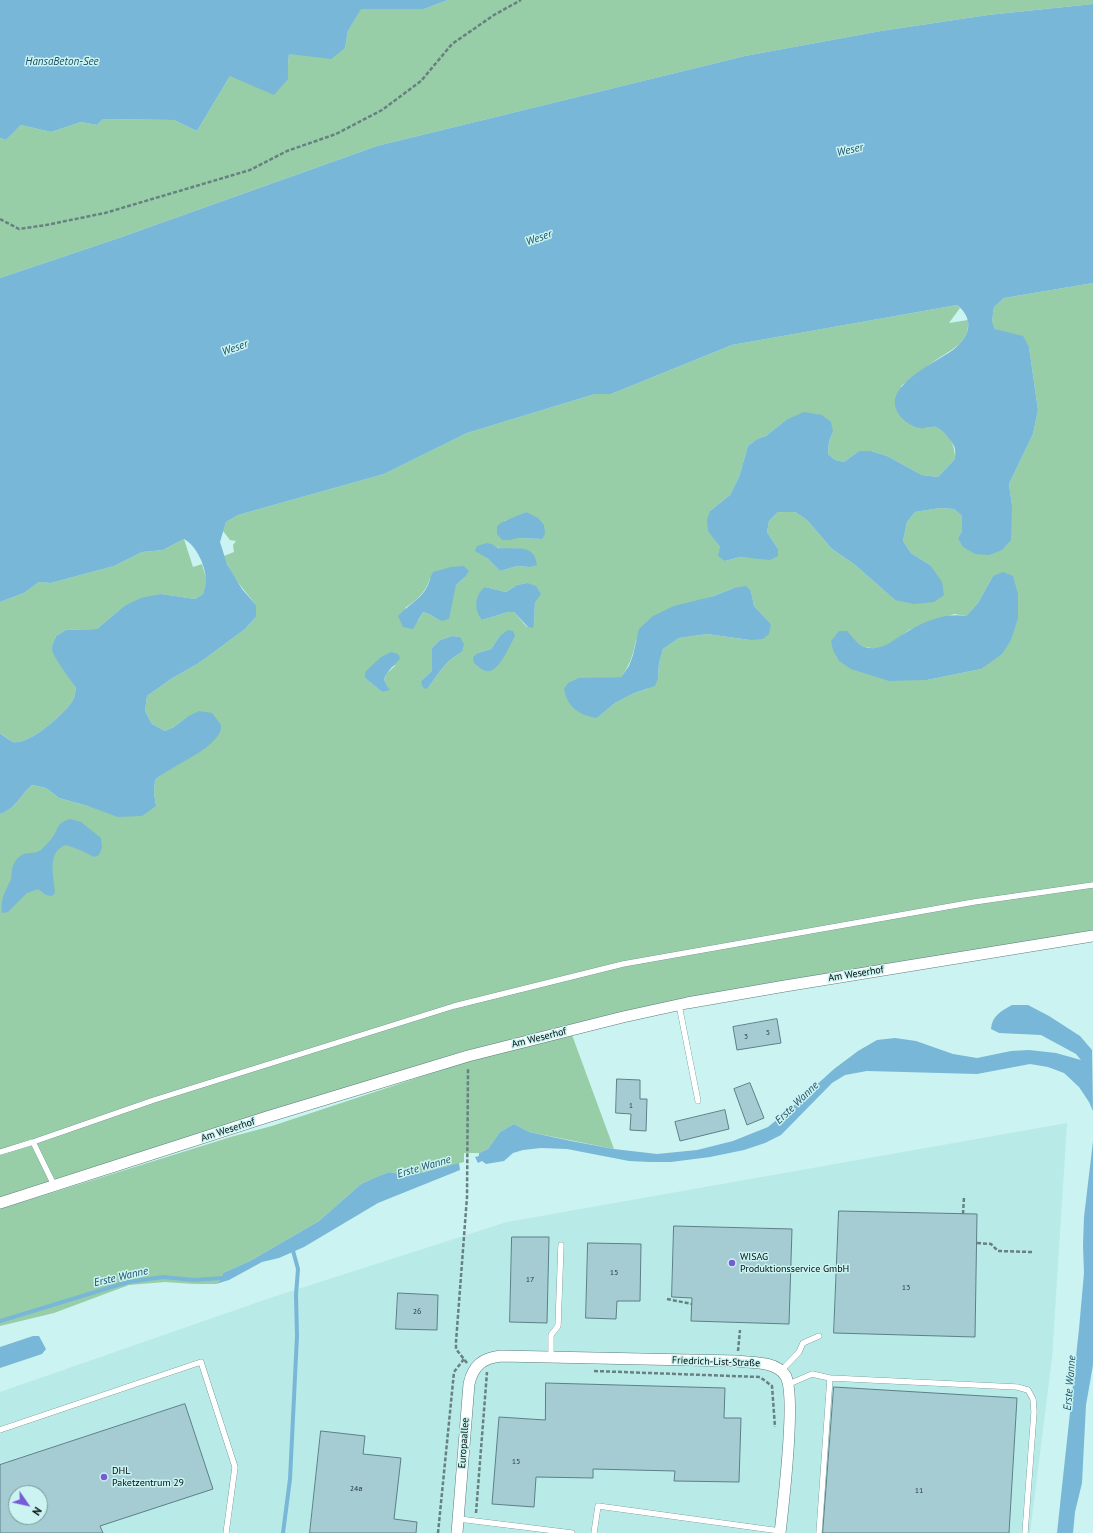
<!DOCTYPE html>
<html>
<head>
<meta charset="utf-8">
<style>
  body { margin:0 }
  #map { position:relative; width:1093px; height:1533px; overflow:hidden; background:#cbf3f1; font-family:"PT Sans",sans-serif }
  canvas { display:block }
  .north { position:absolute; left:8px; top:1485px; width:40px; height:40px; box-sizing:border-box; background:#cbf3f1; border:1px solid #7b9896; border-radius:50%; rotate:124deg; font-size:11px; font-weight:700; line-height:16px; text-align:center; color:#020f0e }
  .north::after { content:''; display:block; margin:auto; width:14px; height:18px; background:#755cd6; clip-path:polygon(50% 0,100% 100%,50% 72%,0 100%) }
</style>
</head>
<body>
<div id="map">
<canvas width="1093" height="1533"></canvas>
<div class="north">N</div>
</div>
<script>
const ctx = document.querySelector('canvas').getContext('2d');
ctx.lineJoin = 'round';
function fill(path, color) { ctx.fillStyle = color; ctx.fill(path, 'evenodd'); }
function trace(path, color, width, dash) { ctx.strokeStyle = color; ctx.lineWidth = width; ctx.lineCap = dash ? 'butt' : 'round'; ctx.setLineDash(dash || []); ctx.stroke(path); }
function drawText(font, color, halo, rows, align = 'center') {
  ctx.font = font + ' "PT Sans",sans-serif'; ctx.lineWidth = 3; ctx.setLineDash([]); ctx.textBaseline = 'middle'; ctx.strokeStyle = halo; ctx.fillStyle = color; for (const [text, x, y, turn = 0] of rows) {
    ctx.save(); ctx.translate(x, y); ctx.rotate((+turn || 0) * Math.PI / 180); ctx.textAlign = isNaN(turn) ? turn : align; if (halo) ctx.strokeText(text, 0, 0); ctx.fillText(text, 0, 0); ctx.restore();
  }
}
fill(new Path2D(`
  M1067,1123l-15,235 -22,175h-1030v-141l270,-94 237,-76zM16,1493h24v24h-24z`), '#b8eae7');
fill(new Path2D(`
  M448,0h645v4l-105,11 -107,16 -136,25 -368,90 -258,92 -119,40v-140l6,2 15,-15 30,7 30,-10 16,3 6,-6 71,1 23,11 33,-55 58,3v-15l1,-10 56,-6 3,-17 13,-23 63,1z
  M1093,283v650l-569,104 -60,14 -464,148v-385c16,-5 20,-19 32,-29l14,3 13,10 29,8h68l-2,-13 1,-13 10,-8 22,-55 -13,10 -9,4 -13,-7 -7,-13 2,-15 24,-17 28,-16 46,-34 11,-12v-12c-12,-15 -26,-31 -32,-49l10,-4 -1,-7 3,-4 -6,-1 -7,-9 3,-9 12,-7 146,-41 83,-41 128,-39h16l121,-49 225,-40 3,3 -11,15 19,-3c2,23 -16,29 -32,40 -12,8 -23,18 -35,26l20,42c5,0 12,-2 16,-1 13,5 18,19 18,32l-17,18 -16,-2 -35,-19 -16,-5h-12l-15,11 -9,-2 -7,-6 1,-13 4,-9 -47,-12 -20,16 -9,3 -9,7 -9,31 -9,18 -20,16 5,29 5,7 5,14 15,-4 15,1 23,-9 -11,-17 2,-11 9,-9h17l12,8 25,29 22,15 41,36 35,-35 -19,-12 -8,-12 4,-19 8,-10 25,-4 14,1 8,7v15l-4,7 54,-32 -3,-22 24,-50 5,-24 -9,-63 -23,-14 -11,-4 -3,-8 2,-14 10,-9zM526,512l16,27 -25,-1 -13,-17 12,-4zM494,545c7,6 17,4 25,3l10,19 -12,-1 -17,5 -13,-13zM993,576l-12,93 -54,11 -96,-39 46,8 16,-7 16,-12 45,-16 12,2 12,-13zM465,577l-9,8 -15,36 -12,-7 -6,-2 -5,9 -13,-13c12,-8 21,-16 25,-30zM527,583l8,19 -1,21 -7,4 -13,-15h-6l-26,8 3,-33 21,5 11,-7zM734,588l17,3 3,15 17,18 -21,16 -43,-6 -28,4 -16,11 -4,14 -1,15 -11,11 -15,5 -17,9 -18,15 3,-40 21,-1c9,-12 12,-22 15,-37l61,-39 17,-5zM452,636l8,1 2,15c-18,10 -22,20 -34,36h-3l-4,-7 11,-10v-23l8,-8zM500,636l-12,35 -10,-18 13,-4zM396,665l-10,9 -4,18 -17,-14z
  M184,539l9,28 9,-3 5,17 -4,13 -8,5 -34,-5 -37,12 -27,23 -31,1 -10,6 -4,13 24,39c-1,4 -1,9 -3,12 -7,13 -45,46 -60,42 -4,-2 -9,-7 -13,-9v-131l24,-9 15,-11 12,1 63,-17 28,-14 21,-2z
  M572,1035l42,114 -85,-17 -15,-8 -14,8 -12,17 -9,4h-15v9l-43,11 -18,2 -13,-3 -9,3 -20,9 -42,37 -69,40 -27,12v5l-7,6h-22l-29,-2 -36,3 -75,28 -54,13v-117l234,-73 38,-10 193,-64z`), '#97cea8');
fill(new Path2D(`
  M0,0h448l-24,9h-63l-13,22 -3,17 -14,11 -42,-5 -1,10v15l-14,16 -44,-19 -33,55 -23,-11 -71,-1 -6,6 -16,-3 -30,10 -30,-7 -15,15 -6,-2z
  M1093,4v279l-89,15 -10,9 -2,14 3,8 28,7 6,11 9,63 -5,24 -24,50 3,22 -1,34 -9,10 -13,5 -14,-1 -12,-7 -5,-9 4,-7v-15l-8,-7 -14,-1 -25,4 -8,10 -4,19 8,12 19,12 12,17 2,13 -10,7 -20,2 -19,-4 -41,-36 -22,-15 -25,-29 -12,-8h-17l-9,9 -2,11 11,17v7l-8,4 -30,-3 -15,4 -7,-5 2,-9 -12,-16 -1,-11 3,-9 20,-16 9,-18 9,-31 9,-7 9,-3 20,-16 18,-8 18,3 9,7 2,10 -4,9 -1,13 7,6 9,2 15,-11h12l16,5 35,19 16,2 17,-18c0,-4 1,-9 -1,-13 -3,-6 -11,-17 -18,-19 -5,-1 -11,2 -16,1 -13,-2 -30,-17 -24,-32 5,-14 29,-29 41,-36 4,-3 9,-5 13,-8 18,-12 27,-31 7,-47l-225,40 -121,49h-16l-128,39 -83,41 -146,41 -12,7 -6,20 7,22 15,25 14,16v12l-11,12 -46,34 -28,16 -24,17 -2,15 7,13 13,7 9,-4 13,-10 12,-6 13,2 9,12c0,3 0,6 -2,9 -13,20 -45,30 -64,46l-1,13 2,13 -14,10 -24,1 -30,-11 -29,-8 -13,-10 -14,-3c-12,10 -16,24 -32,29v-81c3,2 9,7 13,9 15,4 53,-29 60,-42 2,-3 2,-8 3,-12 -5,-8 -24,-32 -24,-39 0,-4 3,-9 4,-13l10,-6 31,-1 27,-23 17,-8 20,-4 34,5 8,-5c1,-4 3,-9 3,-13 0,-14 -9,-35 -22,-42l-21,11 -21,2 -28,14 -63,17 -12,-1 -15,11 -24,9v-324l119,-40 258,-92 368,-90 136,-25 107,-16z
  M526,512l12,6 6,7 1,9 -3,5 -25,-1 -7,2h-8l-5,-6v-8c9,-7 19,-9 29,-14z
  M487,543l7,2 4,3c16,2 36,-6 39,17l-8,2 -12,-1 -17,5 -13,-13 -12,-7 2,-5z
  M464,566l5,5 -4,6 -9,8 -7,34 -8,2 -12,-7 -6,-2 -10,17 -10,-2 -5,-11c9,-10 23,-17 29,-29 2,-4 3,-10 6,-15l18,-5z
  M1003,572l10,4 5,18v24l-7,22 -9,14 -21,15 -54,11 -38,1 -38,-12 -12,-8 -6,-11 -2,-9 8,-10h8c4,4 10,13 15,15 19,8 33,-8 48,-16 18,-10 36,-17 56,-14l12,-13 15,-27z
  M527,583l9,3 5,8 -6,8 -1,21 -1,5 -5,-1 -14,-15h-6l-26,8c-8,-10 -8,-25 3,-33l21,5 11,-7z
  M746,586l5,5 3,15 17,18 -2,10 -6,5 -13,1 -43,-6 -28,4 -16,11 -4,14 -1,15 -3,8 -23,8 -17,9 -18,15c-18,-3 -29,-10 -33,-29l4,-6 11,-5 42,-1 8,-11 4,-11 6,-26 14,-13 21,-10 40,-10 20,-8z
  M508,630l5,1 2,5c-5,9 -16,36 -27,35 -6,0 -10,-5 -14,-8l-1,-6 5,-4 13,-4 9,-13z
  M452,636l8,1 4,7 -2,8c-18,10 -22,20 -34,36l-3,1 -3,-3 -1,-5 11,-10v-23l8,-8z
  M391,652l7,2 2,4c-4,7 -18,16 -15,24 1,3 3,6 5,8l-8,2 -17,-14v-6l16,-15z
  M70,819l11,3 20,16 1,10 -3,7 -5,2 -14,-7 -14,-5c-20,7 -12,31 -11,48l-3,3 -6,-1 -8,-6 -11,4 -19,19 -6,1c-2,-15 4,-22 9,-34 1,-3 0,-6 1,-9 0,-4 4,-11 7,-13 7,-7 16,-1 23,-8 3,-3 7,-7 10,-11 8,-11 3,-14 18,-19z
  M1012,1005h16l21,11 31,20 12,14 1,61 -4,-9 -10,-15 -15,-14 -16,-6 -18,-3 -53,10 -110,-3 -22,4 -13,8 -51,52 -16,8 -21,7 -34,7 -39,5h-21l-21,-1 -62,-12 -26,-1 -18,2 -10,3 -9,8 -18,3 -4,-3 -4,2 -3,-6 4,-1v-3l9,-4 12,-17 14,-8 15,8 42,9 43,8 43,5 40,-4 36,-9 35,-14 23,-19 43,-39 24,-18 19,-11 18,-2 21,3 37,13 24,4 34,-7 18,-1 27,3 25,7 -5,-6 -35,-19 -42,-2 -8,-4c1,-13 10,-18 21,-24z
  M1093,1141v224l-7,40 -4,78 -7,29 -2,21h-16l22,-204 5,-56 -1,-28 1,-28z
  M459,1163l1,7 -82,33 -74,44 -25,11 -17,4 -33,18 -13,4 7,-6v-5l27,-12 69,-40 42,-37 20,-9 9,-3 13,3 18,-2z
  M33,1336h6l7,13 -4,5 -42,14v-21z`), '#78b7d7');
trace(new Path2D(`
  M0,1321l128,-39 35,-5 31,3 29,-2 4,-2
  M283,1533l7,-54 7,-143 -1,-41 2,-26 -6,-22`), '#78b7d7', 4);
const building = new Path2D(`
  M777,1019l4,24 -44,7 -4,-23z
  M617,1079l23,1v19h7l-1,32 -16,-1 1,-16 -15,-1z
  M750,1083l14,35 -17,7 -13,-36z
  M725,1110l4,19 -49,12 -5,-19z
  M839,1211l138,3 -2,123 -141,-4z
  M674,1226l118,3 -3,95 -98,-3 1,-23 -20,-1z
  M512,1237h37l-2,86 -37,-1z
  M588,1243l53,1 -1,57h-23l-1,18 -30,-1z
  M398,1293l40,2 -1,35 -41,-1z
  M546,1383l179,5 -1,30h17l-2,64 -65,-1 1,-10 -82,-2v9l-57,-1 -2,30 -42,-3 7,-87 46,3z
  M834,1387l183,11 -8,135h-186z
  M185,1404l28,85 -113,37 3,7h-103v-68zM16,1493h24v24h-24z
  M321,1431l44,5 -2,18 38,4 -7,61 23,3 -1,11h-106z`);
fill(building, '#a5cbd3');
trace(building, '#5d8088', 1);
const lane = new Path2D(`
  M679,1005l19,96
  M33,1142l21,43
  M0,1152l33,-10 121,-42 300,-94 169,-42 351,-62 119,-17
  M551,1357v-22l7,-9 3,-81
  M781,1371l18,-19 4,-9 16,-7
  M789,1384l23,-10 18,4 187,9 11,3 5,9 1,13 -9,121
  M0,1430l201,-68 34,105 -9,66
  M459,1519l113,14
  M594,1533l4,-27 182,25
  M819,1533l11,-155`);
const street = new Path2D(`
  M0,1203l267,-86 201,-61 155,-39 64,-14 98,-17 308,-50
  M457,1533l12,-149c4,-18 13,-26 32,-28l236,5c16,2 38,0 48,14 12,17 -2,132 -5,158`);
trace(lane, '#597e7d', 6);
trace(street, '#597e7d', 12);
trace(new Path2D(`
  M0,219l19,10 27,-4 59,-12 145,-43 37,-19 49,-17 46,-24 39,-29 31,-37 42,-29 27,-15
  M963,1214l1,-17
  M977,1243l14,1 7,7 34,1
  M667,1299l25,5
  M738,1351l2,-21
  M467,1363l-11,-14v-7l11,-145 1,-129
  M594,1371l166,6 12,9 3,41
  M476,1513l11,-141
  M438,1533l16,-161 10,-13`), '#678180', 2.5, [4, 2]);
trace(lane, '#fff', 5.5);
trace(street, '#fff', 11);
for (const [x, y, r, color] of [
  [732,1263,4,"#755cd6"],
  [104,1477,4,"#755cd6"]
]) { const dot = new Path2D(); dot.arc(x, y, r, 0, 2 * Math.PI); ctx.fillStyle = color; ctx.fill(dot); trace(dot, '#cbf3f1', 1.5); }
drawText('8px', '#2b3e3f', null, [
  ["5",768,1033],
  ["3",746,1037],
  ["1",631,1106],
  ["15",614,1273],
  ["17",530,1280],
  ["13",906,1288],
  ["26",417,1312],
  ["15",516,1462],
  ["24a",356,1489],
  ["11",919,1491]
]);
drawText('10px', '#020f0e', '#cbf3f1', [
  ["Am Weserhof",856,974,-9],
  ["Am Weserhof",539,1038,-14],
  ["Am Weserhof",228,1130,-18],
  ["Friedrich-List-Straße",716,1362,2],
  ["Europaallee",464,1443,-86]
]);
drawText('10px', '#020f0e', '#cbf3f1', [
  ["WISAG",740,1257],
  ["Produktionsservice GmbH",740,1269],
  ["DHL",112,1471],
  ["Paketzentrum 29",112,1483]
], 'left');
drawText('italic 11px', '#1c4f66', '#cbf3f1', [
  ["HansaBeton-See",62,62],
  ["Weser",850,150,-13],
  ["Weser",539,238,-20],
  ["Weser",235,348,-20],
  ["Erste Wanne",797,1103,-44],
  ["Erste Wanne",424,1167,-16],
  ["Erste Wanne",121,1277,-13],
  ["Erste Wanne",1070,1383,-85]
]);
</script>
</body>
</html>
